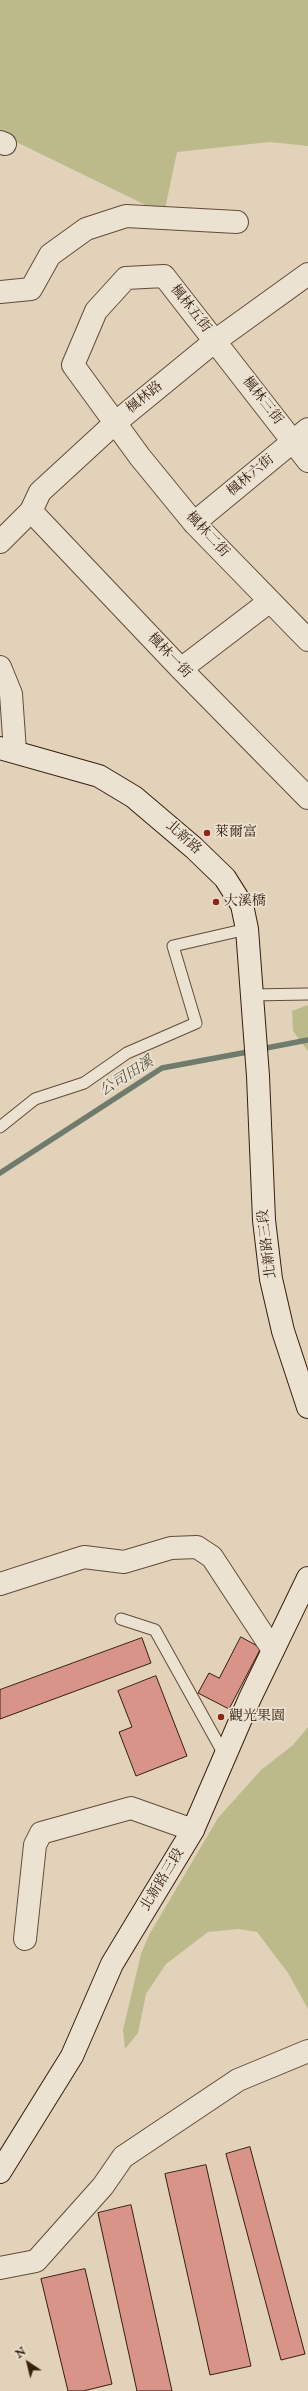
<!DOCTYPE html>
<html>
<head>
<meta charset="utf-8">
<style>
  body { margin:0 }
  #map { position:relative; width:308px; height:2391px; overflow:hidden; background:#e2d2ba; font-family:"IM FELL Double Pica",serif }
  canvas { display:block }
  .north { position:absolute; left:8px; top:2343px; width:40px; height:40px; -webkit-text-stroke:3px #ece2d2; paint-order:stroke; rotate:325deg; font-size:11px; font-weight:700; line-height:16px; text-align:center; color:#371f0e }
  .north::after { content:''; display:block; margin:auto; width:14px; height:18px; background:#371f0e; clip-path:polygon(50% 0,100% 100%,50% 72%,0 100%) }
</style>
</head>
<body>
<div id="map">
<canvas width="308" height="2391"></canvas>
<div class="north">N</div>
</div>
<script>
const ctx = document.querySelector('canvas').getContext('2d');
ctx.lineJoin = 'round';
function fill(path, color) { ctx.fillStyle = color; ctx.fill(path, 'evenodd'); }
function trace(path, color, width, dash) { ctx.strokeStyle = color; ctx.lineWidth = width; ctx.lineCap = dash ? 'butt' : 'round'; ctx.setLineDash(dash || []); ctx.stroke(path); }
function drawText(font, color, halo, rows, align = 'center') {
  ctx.font = font + ' "IM FELL Double Pica","Noto Serif TC",serif'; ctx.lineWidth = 3.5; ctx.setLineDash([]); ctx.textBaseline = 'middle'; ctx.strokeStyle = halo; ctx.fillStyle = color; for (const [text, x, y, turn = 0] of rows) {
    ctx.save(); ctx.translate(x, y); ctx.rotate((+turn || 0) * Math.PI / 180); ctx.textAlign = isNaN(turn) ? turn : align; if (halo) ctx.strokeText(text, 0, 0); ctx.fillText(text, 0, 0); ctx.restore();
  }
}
fill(new Path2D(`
  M0,0h308v146l-38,-4 -93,10 -13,62 -164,-80z
  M308,1005v46l-15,-20 -1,-20z
  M308,1727v282l-20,-36 -31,-41 -18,-3 -31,3 -42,32 -20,30 -8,39 -13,16 -2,-19 18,-76 8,-19 69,-117 43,-48 32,-25z`), '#bcba8a');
trace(new Path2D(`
  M261,1049l47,-9
  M0,1173l162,-105 91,-17`), '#6f7b6c', 5.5);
const building = new Path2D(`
  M241,1637l20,11 -32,61 -31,-16 11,-20 10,5z
  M142,1638l9,25 -151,56v-29z
  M156,1676l31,80 -51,20 -17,-44 13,-5 -14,-36z
  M250,2147l55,207 -24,6 -55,-206z
  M206,2165l45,201 -41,9 -45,-201z
  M131,2205l41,186h-35l-39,-178z
  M85,2269l27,115 -29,7h-15l-27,-112z`);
fill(building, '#d9948a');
trace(building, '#371f0e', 1);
const lane = new Path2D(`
  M251,995l57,-1
  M0,1127l35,-28 49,-16 43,-30 69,-30 -23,-77 74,-17
  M121,1619l34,11 70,126`);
const street = new Path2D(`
  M0,142l5,2
  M0,292l31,-3 19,-34 36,-26 40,-13 111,6
  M308,461l-144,-185 -38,2 -30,33 -23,54 67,92 54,66 114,117
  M31,511l150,158 127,129
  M194,523l114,-94
  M0,542l31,-31 9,-19 75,-69 100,-82 93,-67
  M0,667l11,27 4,57
  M181,669l89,-68
  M0,1584l84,-27 40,5 47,-14 26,-1 15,10 61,93
  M25,1939l10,-94 6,-12 90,-25 62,22
  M0,2268l36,-7 67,-75 20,-29 115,-77 70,-29`);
const secondary = new Path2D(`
  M0,748l99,28 35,21 60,51 31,30 17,27 5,24 11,147 6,144 7,59 12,52 25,76
  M0,2172l72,-116 40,-92 81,-134 57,-132 58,-120`);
trace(lane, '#624c39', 13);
trace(street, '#624c39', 24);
trace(secondary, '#371f0e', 24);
trace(lane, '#ece2d2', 11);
trace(street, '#ece2d2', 22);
trace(secondary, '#ece2d2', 22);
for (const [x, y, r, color] of [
  [207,833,4,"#8f2418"],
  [216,902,4,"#8f2418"],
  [221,1717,4,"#8f2418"]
]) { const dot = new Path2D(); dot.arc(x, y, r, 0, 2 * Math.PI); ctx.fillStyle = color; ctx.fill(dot); trace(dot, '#ece2d2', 1.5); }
drawText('14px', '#371f0e', '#ece2d2', [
  ["楓林五街",190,309,52],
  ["楓林路",145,398,-39],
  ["楓林三街",262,401,52],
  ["楓林六街",251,476,-40],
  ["楓林二街",207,535,47],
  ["楓林一街",169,656,46],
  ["北新路",183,838,42],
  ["北新路三段",268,1244,-97],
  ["北新路三段",163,1880,-59]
]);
drawText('14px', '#371f0e', '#ece2d2', [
  ["萊爾富",215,833],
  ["大溪橋",224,902],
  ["觀光果園",229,1717]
], 'left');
drawText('italic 15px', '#534d3d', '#ece2d2', [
  ["公司田溪",127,1077,-32]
]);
</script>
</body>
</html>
